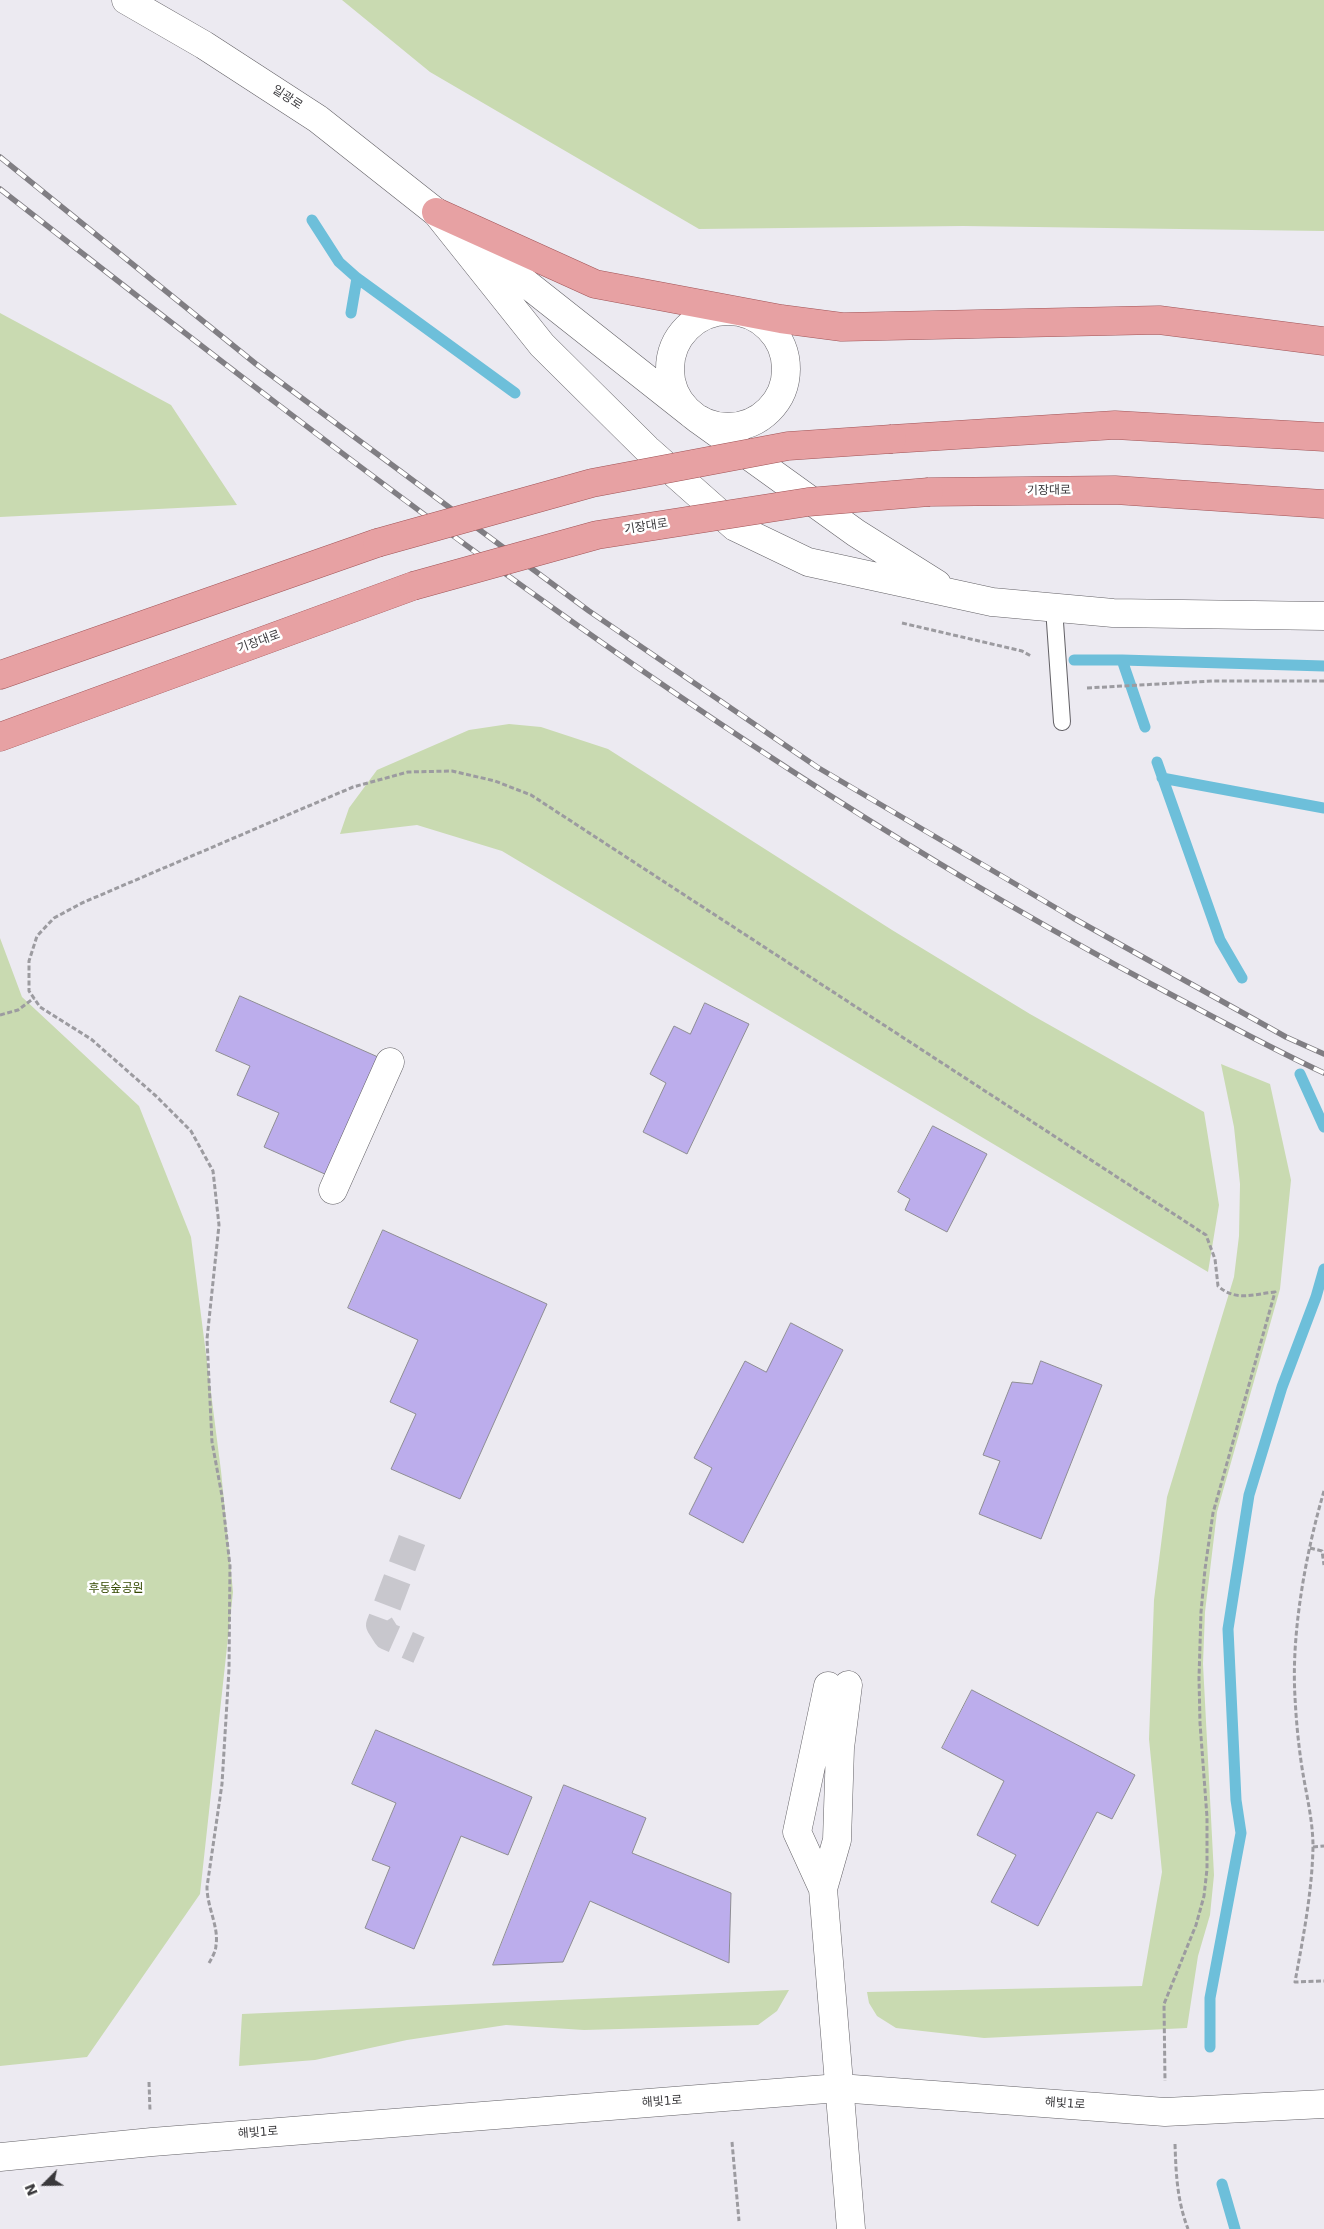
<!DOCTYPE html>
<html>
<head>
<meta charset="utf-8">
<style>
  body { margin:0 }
  #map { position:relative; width:1324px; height:2229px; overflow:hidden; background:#eceaf1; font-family:"DejaVu Sans",sans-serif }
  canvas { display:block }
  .north { position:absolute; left:20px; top:2159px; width:50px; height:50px; -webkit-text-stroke:4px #fff; paint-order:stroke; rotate:247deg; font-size:14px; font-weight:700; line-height:20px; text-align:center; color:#3a393c }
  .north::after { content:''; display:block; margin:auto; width:18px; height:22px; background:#3a393c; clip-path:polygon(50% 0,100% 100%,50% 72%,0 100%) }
</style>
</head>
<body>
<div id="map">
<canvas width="1324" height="2229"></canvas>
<div class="north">N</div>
</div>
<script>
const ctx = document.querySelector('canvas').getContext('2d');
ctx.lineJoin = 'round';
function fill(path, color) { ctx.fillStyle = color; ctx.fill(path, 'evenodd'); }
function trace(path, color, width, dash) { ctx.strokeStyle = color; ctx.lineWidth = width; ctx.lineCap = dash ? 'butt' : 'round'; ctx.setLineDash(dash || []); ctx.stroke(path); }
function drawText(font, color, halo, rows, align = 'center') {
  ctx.font = font + ' "DejaVu Sans","Noto Sans KR",sans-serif'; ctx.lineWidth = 5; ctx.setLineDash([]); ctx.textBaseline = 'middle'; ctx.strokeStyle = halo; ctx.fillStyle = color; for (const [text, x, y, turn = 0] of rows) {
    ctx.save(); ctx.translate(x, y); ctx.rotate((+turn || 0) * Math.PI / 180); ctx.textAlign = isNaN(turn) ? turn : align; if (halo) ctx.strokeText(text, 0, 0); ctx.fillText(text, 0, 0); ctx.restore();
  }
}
fill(new Path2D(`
  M342,0h982v231l-361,-5 -264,3 -269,-157z
  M0,313l171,92 66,100 -237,12z
  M509,724l32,3 67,22 284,181 138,84 174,98 15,93 -11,67 -706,-421 -85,-26 -77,9 9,-26 28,-38 92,-40z
  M0,938l22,59 117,109 52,131 30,234 12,121 -33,302 -113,163 -87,9z
  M1221,1064l49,20 21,96 -11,109 -63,223 -12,100 -2,52 11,211 -4,40 -12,41 -11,72 -203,10 -88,-10 -19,-12 -8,-13 -2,-11 275,-6 20,-114 -13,-133 5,-139 13,-103 67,-220 5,-41 1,-52 -6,-57z
  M789,1990l-12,21 -19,14 -174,5 -78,-5 -99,15 -92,20 -76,6 3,-52z`), '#c9dab1');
trace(new Path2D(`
  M312,220l27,42 18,16 158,115
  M351,313l6,-35
  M1074,660h48l23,67
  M1122,660l202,6
  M1157,762l63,178 22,38
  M1162,778l162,30
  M1300,1074l24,53
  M1210,2047v-49l31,-165 -5,-33 -8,-171 21,-134 33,-108 34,-90 8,-28
  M1222,2184l13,45`), '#6dbfda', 11);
const building = new Path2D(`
  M240,996l138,61 -51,118 -63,-28 15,-34 -42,-18 13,-29 -34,-15z
  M705,1003l44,21 -62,130 -44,-22 23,-49 -16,-9 24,-48 16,8z
  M933,1126l54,28 -40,78 -42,-22 5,-11 -12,-7z
  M383,1230l164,74 -87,195 -69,-30 25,-55 -26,-12 28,-62 -70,-32z
  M791,1323l52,27 -100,193 -54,-29 23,-46 -18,-10 51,-97 21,11z
  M1041,1361l61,24 -61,154 -62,-25 21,-53 -17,-6 29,-73 20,2z
  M972,1690l163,85 -23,44 -15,-7 -59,114 -47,-24 25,-47 -39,-20 27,-54 -62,-33z
  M376,1730l156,67 -24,58 -47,-19 -47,113 -49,-21 25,-61 -18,-7 24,-57 -44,-19z
  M564,1785l82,33 -14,35 99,40 -2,70 -139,-62 -27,61 -70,3z`);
fill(building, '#bcadec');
trace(building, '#8e8d93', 1);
trace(new Path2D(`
  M412,1540l-32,85 7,11 32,14`), '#c8c7cd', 28, [28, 14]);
const service = new Path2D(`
  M1054,608l8,114`);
const minor = new Path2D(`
  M333,1190l57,-128
  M848,1685l-8,63 -3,92 -14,49 28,340
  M823,1889l-26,-57 31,-146`);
const tertiary = new Path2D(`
  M0,2157l152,-15 687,-54 326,24 159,-8`);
const secondary = new Path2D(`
  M126,0l78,45 114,74 381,301 157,113 81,51
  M436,212l106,133 105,104 88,78 73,35 184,40 121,11 211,3
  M670 369a58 58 0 1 1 116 0a58 58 0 1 1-116 0Z`);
const primary = new Path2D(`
  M436,212l159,72 186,35 61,8 317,-7 165,21
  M892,439l223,-14 209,12
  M929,492l186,-2 209,14
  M0,675l377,-132
  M0,737l413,-151`);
trace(service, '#636166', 18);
trace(minor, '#636166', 29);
trace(tertiary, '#636166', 29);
trace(secondary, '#636166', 29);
trace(primary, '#a05457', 29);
trace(new Path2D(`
  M902,623l120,28 9,5
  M1087,688l125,-7h112
  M0,1015l18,-5 16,-12
  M1324,1491c-18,61 -33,142 -29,206 1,21 3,43 6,64 4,29 12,57 12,86 -1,46 -10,91 -18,135l29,-1
  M1310,1548l12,3 2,14
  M1313,1847l11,-1
  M209,1963c3,-5 7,-12 7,-18 3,-18 -9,-38 -9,-58l15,-103 7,-115 1,-103 -8,-70 -10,-54 -5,-103 12,-114 -6,-54 -22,-40 -35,-35 -65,-57 -51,-32 -11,-16v-30l8,-25 17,-18 28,-15 271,-116 55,-15 44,-1 43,10 36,14 675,440 9,24 3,27c18,16 35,8 57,6l-62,221 -8,56 -4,43 -2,66 1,45 7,94v52l-3,27 -8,29 -32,79 1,77
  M149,2082l1,29
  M732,2142l7,79
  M1175,2144c1,30 2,56 13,85`), '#9c9ba0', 3, [5, 2.5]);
trace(service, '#fff', 16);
trace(minor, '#fff', 28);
trace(tertiary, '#fff', 28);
trace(secondary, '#fff', 28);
trace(primary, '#e7a1a3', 28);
const rail = new Path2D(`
  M0,157l256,207 333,247 228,156 256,151 213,119 38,17
  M0,189c368,288 739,576 1153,796 57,30 113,61 171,88`);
trace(rail, '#807e83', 5.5);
trace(rail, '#fff', 4, [11]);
const primaryBridge = new Path2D(`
  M377,543l215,-60 196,-37 104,-7
  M413,586l184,-51 211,-33 121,-10`);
trace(primaryBridge, '#a05457', 29, []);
trace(primaryBridge, '#e7a1a3', 28);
drawText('12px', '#3a393c', '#fff', [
  ["일광로",287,98,33],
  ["기장대로",1049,491,-1],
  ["기장대로",646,527,-9],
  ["기장대로",259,642,-20],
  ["해빛1로",662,2102,-4],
  ["해빛1로",1065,2104,4],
  ["해빛1로",258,2133,-4]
]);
drawText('12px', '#344900', '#fff', [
  ["후동숲공원",116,1589]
]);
</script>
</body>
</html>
